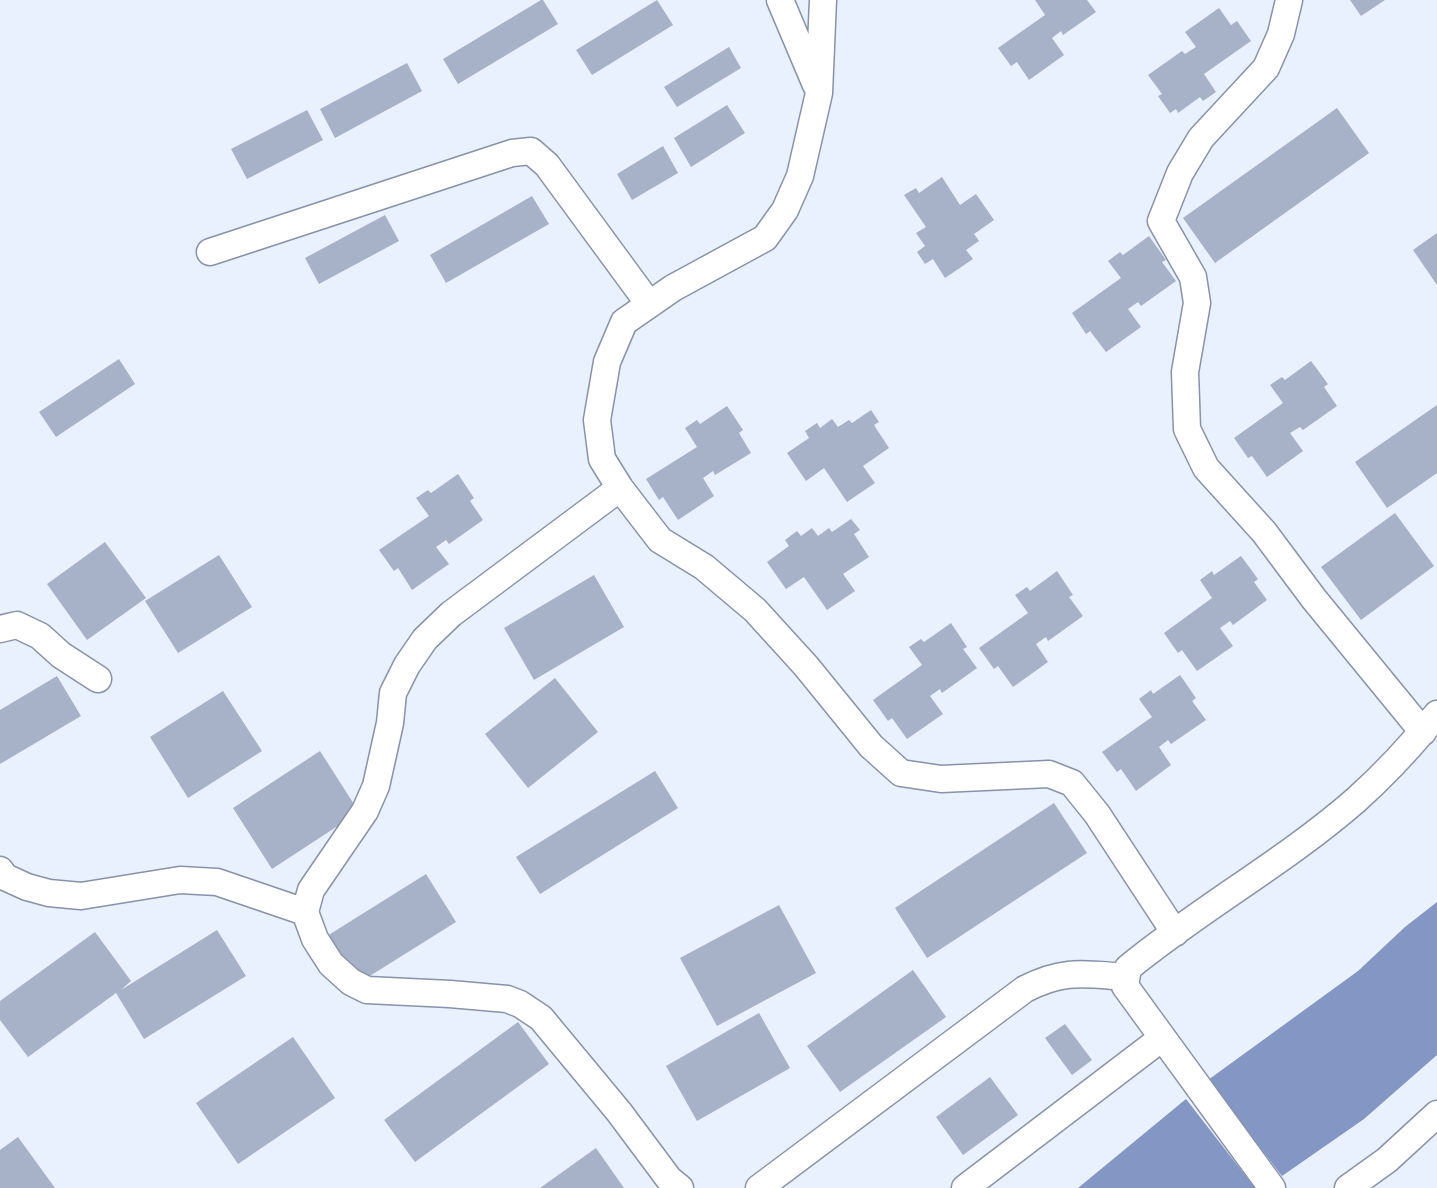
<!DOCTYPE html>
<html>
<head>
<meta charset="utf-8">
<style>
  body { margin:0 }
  canvas { display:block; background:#e9f0fe }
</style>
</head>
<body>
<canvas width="1437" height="1188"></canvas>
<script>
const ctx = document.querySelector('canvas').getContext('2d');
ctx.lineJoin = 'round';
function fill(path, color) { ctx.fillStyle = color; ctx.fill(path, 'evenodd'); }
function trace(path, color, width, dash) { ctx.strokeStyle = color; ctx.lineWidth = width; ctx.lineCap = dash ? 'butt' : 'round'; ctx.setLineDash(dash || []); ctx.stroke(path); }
fill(new Path2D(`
  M1437,902v153l-73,64 -82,57 -74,-96 150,-109 47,-44z
  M1186,1099l69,89h-177z`), '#8496c3');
fill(new Path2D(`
  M541,0h2l15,24 -100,60 -15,-25z
  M657,0l16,25 -81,50 -16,-25z
  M1035,0h52l9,12 -33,23 -2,-4 -9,7 12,17 -35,25 -12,-18 -6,4 -13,-18 47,-33z
  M1350,0h35l-24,16z
  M1219,8l12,17 6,-4 14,20 -47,33 12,18 -13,9 -3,-4 -22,16 -2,-4 -6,4 -12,-17 4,-2 -14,-19 34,-24 3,3 11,-7 -11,-15z
  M729,47l12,21 -64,39 -13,-20z
  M407,63l15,28 -87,47 -15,-29z
  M727,105l18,28 -54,34 -17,-29z
  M1337,108l32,45 -154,110 -32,-45z
  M307,110l16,30 -76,39 -16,-30z
  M663,146l15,27 -46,27 -15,-26z
  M942,177l18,28 16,-11 18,26 -20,14 5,7 -13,9 7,9 -28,19 -12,-19 -8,5 -8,-12 8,-6 -9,-13 10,-6 -22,-32 12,-7 3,5z
  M532,196l17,28 -103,59 -16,-28z
  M385,215l14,26 -80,43 -14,-26z
  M1437,233v52l-24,-35z
  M1149,236l17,24 -4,2 14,19 -35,25 -3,-4 -10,7 13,18 -35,25 -16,-21 -4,3 -14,-21 49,-35 -13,-17 12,-9 3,3z
  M119,359l16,25 -79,53 -17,-25z
  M1311,361l17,23 -4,3 13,19 -34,24 -3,-3 -10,6 13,18 -36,26 -15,-21 -4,2 -14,-20 49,-35 -13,-18 12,-8 3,3z
  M1437,405v68l-50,35 -32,-46z
  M727,406l16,24 -4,3 12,20 -36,22 -2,-4 -10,7 11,18 -36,24 -15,-23 -4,3 -13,-21 51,-32 -12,-19 12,-8 3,4z
  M871,410l8,12 -5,3 15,23 -26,18 12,17 -28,19 -23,-34 -18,13 -19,-28 22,-15 -4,-7 12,-8 3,5 12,-9 6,8 11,-7 3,3z
  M458,474l16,24 -4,3 13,19 -34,24 -3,-4 -10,7 13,17 -37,26 -14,-22 -4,3 -15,-21 50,-34 -13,-18 12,-8 3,3z
  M1395,513l39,53 -73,54 -40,-53z
  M851,519l9,11 -6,4 15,23 -26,17 12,17 -28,19 -23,-33 -18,12 -19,-27 22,-16 -4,-6 12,-9 4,5 11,-8 6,8 11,-8 3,4z
  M105,542l41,56 -59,42 -40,-56z
  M219,555l33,52 -74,46 -33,-52z
  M1241,556l17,23 -4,3 13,18 -34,25 -3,-4 -10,7 13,18 -36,25 -15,-21 -4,3 -14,-20 48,-35 -12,-18 12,-9 2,4z
  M1057,571l16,24 -4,2 14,19 -35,25 -2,-4 -10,7 12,18 -35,25 -15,-21 -4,3 -15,-21 49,-35 -13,-18 12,-8 3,4z
  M594,575l30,52 -90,53 -30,-52z
  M951,623l16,24 -4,2 14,19 -35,25 -2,-4 -10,7 13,18 -36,25 -15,-21 -4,3 -15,-21 49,-35 -13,-18 12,-8 3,3z
  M1180,675l16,23 -4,3 14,19 -35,24 -3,-4 -9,7 12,18 -35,26 -15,-22 -4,3 -15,-20 50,-35 -13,-18 12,-9 2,4z
  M57,676l24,40 -81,48v-54z
  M555,678l43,54 -70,56 -43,-54z
  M223,691l39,60 -74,47 -38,-61z
  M320,751l39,61 -87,57 -39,-61z
  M655,771l23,37 -138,86 -24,-37z
  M1054,803l33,50 -160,105 -32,-50z
  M426,874l30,48 -99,62 -30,-48z
  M779,905l37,68 -99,53 -37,-68z
  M217,930l29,46 -102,63 -28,-46 -88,64 -28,-37v-19l95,-69 36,49 -10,9z
  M913,970l33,47 -106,75 -33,-46z
  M759,1013l31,55 -93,53 -31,-55z
  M518,1022l31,42 -134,98 -31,-42z
  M1065,1024l27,36 -20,15 -27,-37z
  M293,1037l42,61 -97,66 -42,-61z
  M990,1077l28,38 -55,40 -27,-38z
  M18,1137l37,51h-55v-38z
  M596,1148l28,40h-84z`), '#a7b1c8');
const street = new Path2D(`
  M780,0l36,85
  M823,0l-4,93 -19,83 -15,34 -20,28 -92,50 -49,34 -17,40 -10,58 5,39 18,29 40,52 44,27 51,43 51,56 65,80 30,27 40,6 108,-5 23,9 25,31 78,119
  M1289,0l-8,34 -15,34 -65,70 -21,35 -19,48 32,56 4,26 -12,69 2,57 19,39 58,64 50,67 109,133
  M210,252l302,-99 19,-2 16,14 102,139
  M620,488l-169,126 -26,25 -18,26 -14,28 -3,30 -14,63 -11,25 -54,79 -6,22 10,27 16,25 20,18 16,8 83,4 57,5 13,5 21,14 78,94 50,67 11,9
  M0,629l17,-4 23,11 21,19 37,24
  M0,870l5,7 22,10 22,6 32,3 99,-16 37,2 88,30
  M759,1188l266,-199c39,-20 59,-15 101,-12
  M965,1188l197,-150
  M1272,1188l-147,-202 3,-18c73,-60 157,-106 228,-168 29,-26 56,-55 81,-86
  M1348,1188l39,-28 50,-46`);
trace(street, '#8892a8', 29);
trace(street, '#fff', 26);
</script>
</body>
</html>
